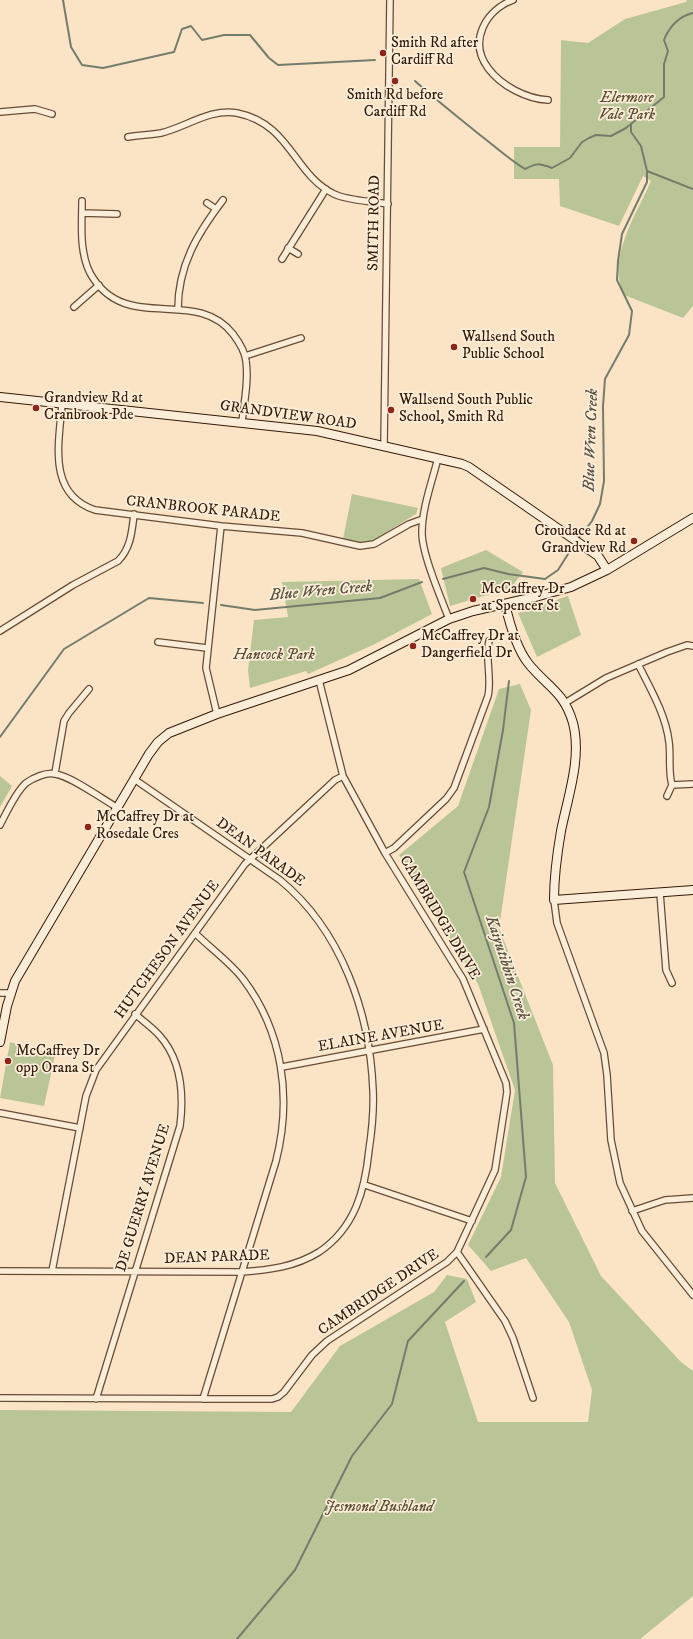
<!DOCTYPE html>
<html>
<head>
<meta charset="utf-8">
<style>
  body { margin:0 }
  canvas { display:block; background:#fae4c5 }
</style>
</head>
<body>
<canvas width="693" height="1639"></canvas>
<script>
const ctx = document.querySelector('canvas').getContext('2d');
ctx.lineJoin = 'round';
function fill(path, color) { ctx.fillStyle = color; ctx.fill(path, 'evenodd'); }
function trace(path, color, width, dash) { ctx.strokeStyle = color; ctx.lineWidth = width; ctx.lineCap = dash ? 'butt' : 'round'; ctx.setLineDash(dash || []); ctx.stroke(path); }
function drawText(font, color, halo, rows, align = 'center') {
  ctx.font = font + ' "IM FELL DW Pica",serif'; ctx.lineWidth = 3.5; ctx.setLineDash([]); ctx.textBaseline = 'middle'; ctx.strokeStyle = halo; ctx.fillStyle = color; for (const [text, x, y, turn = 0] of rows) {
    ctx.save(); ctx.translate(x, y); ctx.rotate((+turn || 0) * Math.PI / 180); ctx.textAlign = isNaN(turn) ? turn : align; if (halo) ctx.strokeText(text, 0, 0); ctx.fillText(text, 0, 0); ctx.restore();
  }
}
fill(new Path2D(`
  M687,0h6v306l-10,12 -59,-23c-18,-37 13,-81 27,-114l-8,-5 -24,50 -59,-20 -1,-27h-45v-32h46l1,-107 27,3 37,-24 61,-17z
  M352,494l66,14 -2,6 -47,29h-7l-19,-4z
  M486,550l37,22 -12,16 -61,18 -9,-38z
  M419,579l13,35 -59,31 -65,29 -2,-3 -56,17 -2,-18 6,-50 34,-3 -6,-35z
  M568,596l13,39 -44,22 -19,-44z
  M520,684l11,26 -32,218 54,137 2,118 46,93 80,86 12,9v225l-53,43h-640v-229l291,2 49,-66 94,-54 13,-17 20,4 9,23 -31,20 33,100h110l4,-32 -23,-68 -43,-64 -35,13 -23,-26 33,-68 14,-87 -37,-106 -79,-129 59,-49 41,-117z
  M0,776l12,10 -12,21z
  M10,1042l45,13 -11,51 -44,-8z`), '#bac597');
trace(new Path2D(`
  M63,0l8,47 11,18 21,3 71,-16 8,-23 9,-3 11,14 22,-5h26l19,23 9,7 97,-5
  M415,81c21,19 43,36 65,54 16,12 27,23 45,34 12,-6 13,-6 27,-1l18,-10 12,-16 7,-4 7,-3 15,1 15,-8 38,-31v-33l4,-13 -4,-11c5,-13 15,-24 29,-27
  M647,171l46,18
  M578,539l14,-18 8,-17 4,-23 -1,-75 2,-27 24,-44 3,-24 -15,-31 1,-19 4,-27 25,-52v-11l-6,-25 -10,-14v-7
  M443,579l41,-11 24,6 37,5 13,-9 17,-27
  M221,605l34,5 125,-12 42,-16
  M0,737l64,-88 85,-51 54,5
  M486,1257l25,-27 15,-53 -12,-154 -50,-151 25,-65 14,-77 6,-49
  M237,1639l58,-69 57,-114 40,-52 16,-63 56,-60`), '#747d6b', 2);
const street = new Path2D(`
  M513,0c-27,10 -45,41 -25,68 13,18 39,31 60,32
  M0,112l35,-3 17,5
  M128,137c11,-2 22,-2 33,-4 25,-6 50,-25 76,-20 54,11 56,61 97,81 15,7 37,7 54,10
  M82,201c0,23 -3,50 8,72 35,63 105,12 143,61 6,8 12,17 13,27 3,20 -2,41 -4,61
  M207,203l9,6
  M82,213l35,1
  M288,248l10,6
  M282,259l44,-70
  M74,307l25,-22
  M178,309c0,-43 19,-75 45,-109
  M245,356l56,-18
  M62,404c-3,39 -15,90 33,106l126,16 81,7 58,13 14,-2 35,-20 14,-5
  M384,445l6,-445
  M438,458c-6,24 -16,50 -16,75 0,21 19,65 27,86
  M0,631l73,-46 45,-24c13,-13 14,-30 16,-47
  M158,642l49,6
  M638,664c12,24 28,51 31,78 2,15 -1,29 3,43l-5,11
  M565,703l41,-25 61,-26 20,-7 6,1
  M217,714l-11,-46 15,-142
  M55,773l9,-52 5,-8 20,-24
  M672,785l21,-1
  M0,825c7,-13 15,-32 26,-42 7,-5 20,-11 29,-9 16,2 47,25 63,34
  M385,853l9,-5 52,-49 8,-11 34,-92c4,-18 -3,-37 1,-55
  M660,893l6,77 6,13
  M554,900l3,23 47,130 3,22 4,65 9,43 22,48 51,64
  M195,933c15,15 35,29 48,46 40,53 49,119 33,182l-73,238
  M0,993h11
  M282,1067l202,-38
  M0,1113l80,15
  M365,1185l107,36
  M632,1211l33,-11 28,-2
  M457,1252l48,69 8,17 20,60
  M0,1271l241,1c28,-2 54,-5 78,-20 36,-24 46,-62 50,-102 3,-20 5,-40 4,-60 -3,-78 -32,-160 -93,-210l-146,-101
  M52,1271l34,-175 10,-26 149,-206 90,-84 8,-4 -24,-96
  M0,1398l272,1 6,-2 6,-5 28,-37 15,-14 120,-79 10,-10 38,-82 12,-78 -1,-9 -43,-104 -78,-126 -42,-77
  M96,1399l84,-273c4,-32 1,-67 -21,-91 -7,-8 -16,-14 -24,-21`);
const secondary = new Path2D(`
  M0,397l317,34 145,33 7,3 113,78 16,11 9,14
  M505,604c4,17 12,45 23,59 18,23 36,28 45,60 9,35 -5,73 -12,108 -4,23 -7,45 -7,69l139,-10
  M0,1042l7,-36 8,-25 134,-227 9,-12 11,-9 48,-19 132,-44 100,-51 24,-8 66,-15 32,-9 36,-17 86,-52`);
trace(street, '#654c36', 8);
trace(secondary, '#331a07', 10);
trace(street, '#fcedd9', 5.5);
trace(secondary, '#fcedd9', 8);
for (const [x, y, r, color] of [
  [383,53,4,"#8f2418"],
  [395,81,4,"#8f2418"],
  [454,347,4,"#8f2418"],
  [36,408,4,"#8f2418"],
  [391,410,4,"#8f2418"],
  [634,541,4,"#8f2418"],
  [473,599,4,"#8f2418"],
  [413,646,4,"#8f2418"],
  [88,827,4,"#8f2418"],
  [8,1061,4,"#8f2418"]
]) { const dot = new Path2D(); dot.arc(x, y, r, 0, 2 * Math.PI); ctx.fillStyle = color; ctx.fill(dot); trace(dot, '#fcedd9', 1.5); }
drawText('15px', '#331a07', '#fcedd9', [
  ["Smith Rd after",391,44],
  ["Cardiff Rd",391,61],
  ["Smith Rd before",395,96,"center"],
  ["Cardiff Rd",395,113,"center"],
  ["Wallsend South",462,338],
  ["Public School",462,355],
  ["Grandview Rd at",44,399],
  ["Cranbrook Pde",44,416],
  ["Wallsend South Public",399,401],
  ["School, Smith Rd",399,418],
  ["Croudace Rd at",626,532,"right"],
  ["Grandview Rd",626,549,"right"],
  ["McCaffrey Dr",481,590],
  ["at Spencer St",481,607],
  ["McCaffrey Dr at",421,637],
  ["Dangerfield Dr",421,654],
  ["McCaffrey Dr at",96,818],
  ["Rosedale Cres",96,835],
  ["McCaffrey Dr",16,1052],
  ["opp Orana St",16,1069]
], 'left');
drawText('italic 15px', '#5c4d32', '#fcedd9', [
  ["Elermore",627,99],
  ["Vale Park",627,116],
  ["Hancock Park",274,656],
  ["Jesmond Bushland",379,1508]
]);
drawText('15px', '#331a07', '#fcedd9', [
  ["SMITH ROAD",375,223,-89],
  ["GRANDVIEW ROAD",288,416,8],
  ["CRANBROOK PARADE",203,510,6],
  ["DEAN PARADE",260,853,36],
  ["CAMBRIDGE DRIVE",439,918,59],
  ["HUTCHESON AVENUE",168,950,-54],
  ["ELAINE AVENUE",381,1037,-10],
  ["DE GUERRY AVENUE",144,1198,-73],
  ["DEAN PARADE",217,1258,-2],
  ["CAMBRIDGE DRIVE",379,1293,-34]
]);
drawText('italic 16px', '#595441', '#fcedd9', [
  ["Blue Wren Creek",592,440,-88],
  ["Blue Wren Creek",321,592,-5],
  ["Kaiyutibbin Creek",506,968,72]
]);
</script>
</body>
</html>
